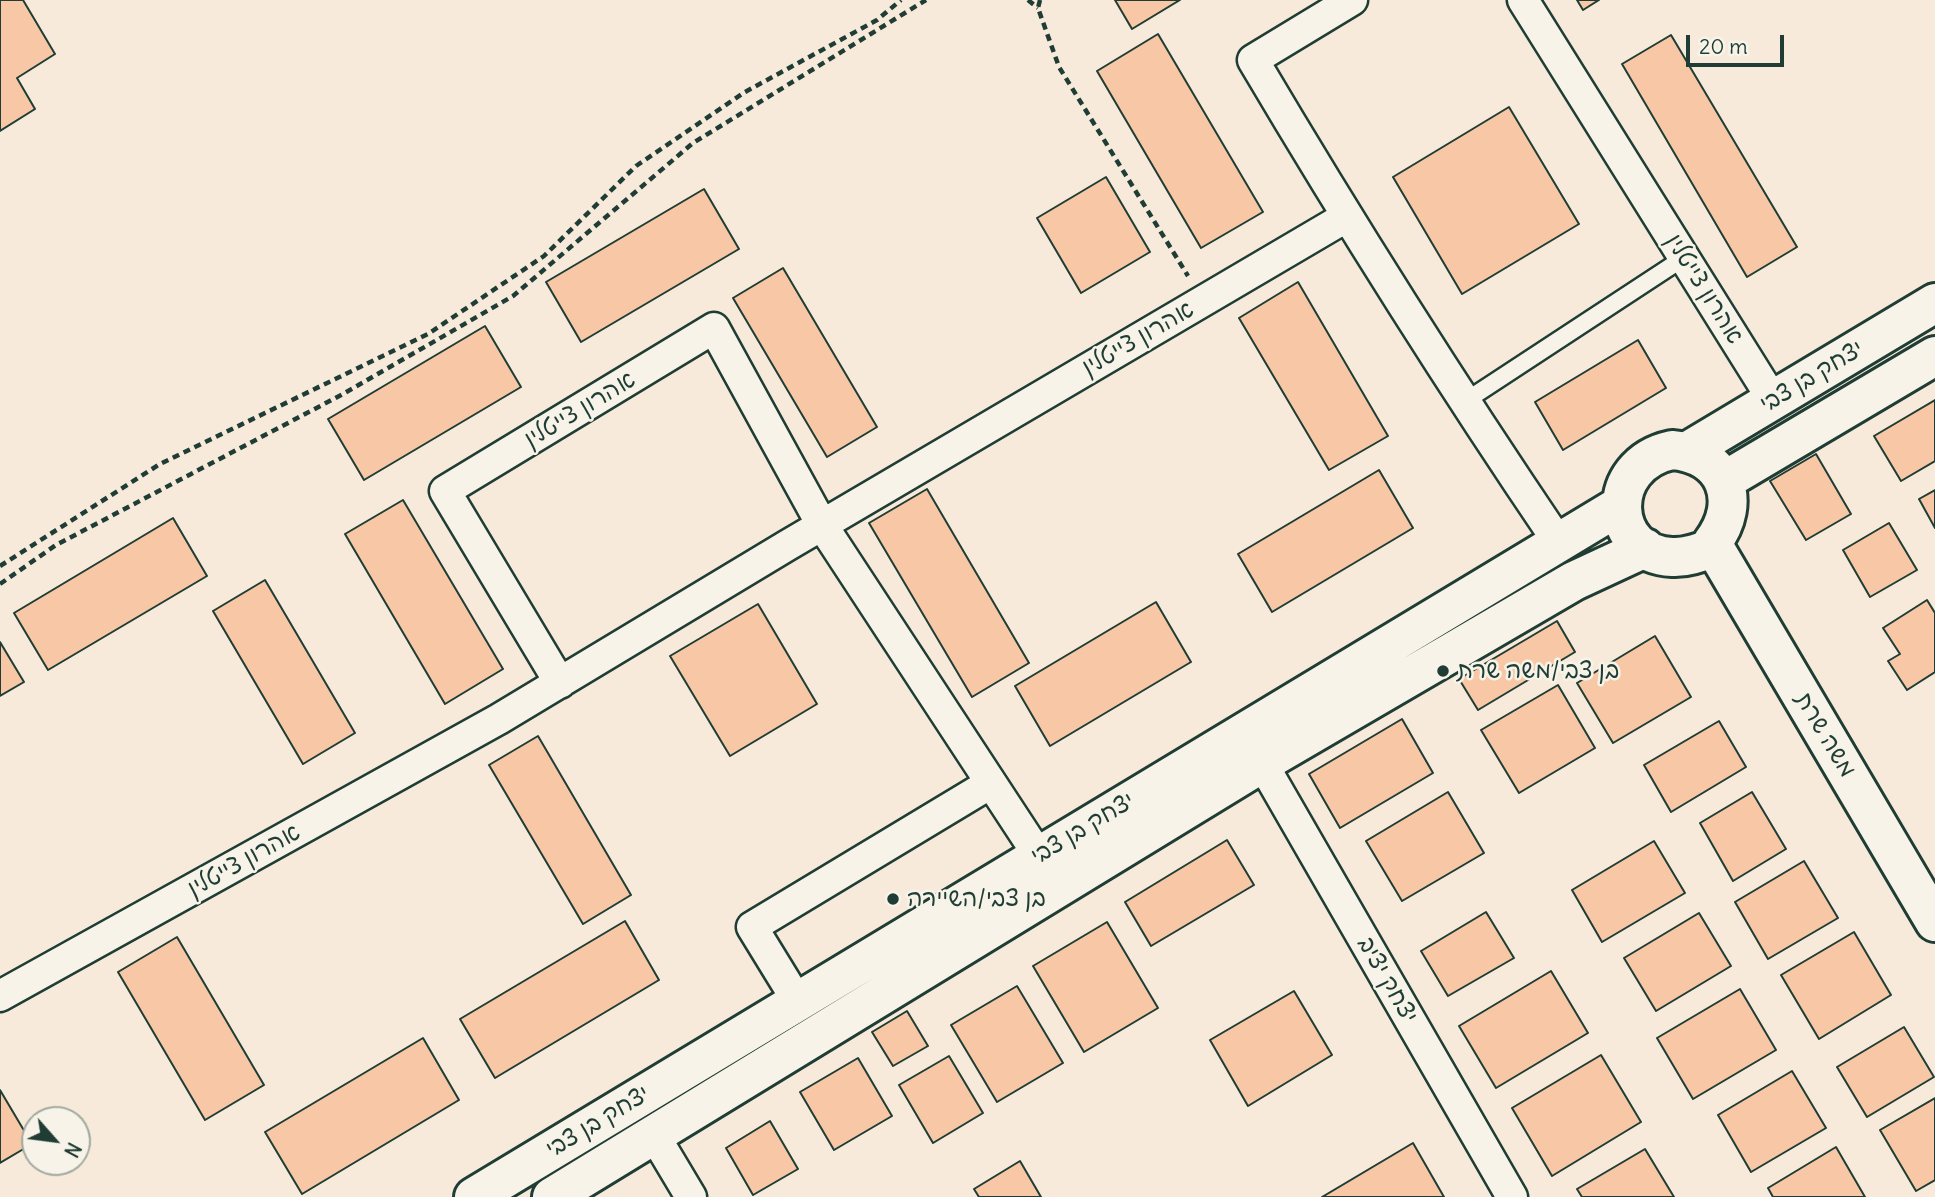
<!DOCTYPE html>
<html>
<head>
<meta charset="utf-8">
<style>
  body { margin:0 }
  #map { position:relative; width:1935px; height:1197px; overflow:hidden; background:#f7eadb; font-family:Delius,sans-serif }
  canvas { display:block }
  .north { position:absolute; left:21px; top:1106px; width:70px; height:70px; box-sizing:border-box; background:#f7f3e8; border:2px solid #a1aaa0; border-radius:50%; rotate:118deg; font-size:19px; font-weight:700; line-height:28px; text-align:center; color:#1f3d34 }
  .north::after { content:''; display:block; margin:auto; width:24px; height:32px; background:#1f3d34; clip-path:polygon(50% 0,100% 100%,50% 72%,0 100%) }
  .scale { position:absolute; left:1686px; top:35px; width:98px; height:32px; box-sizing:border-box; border:4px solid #1f3d34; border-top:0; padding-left:9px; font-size:21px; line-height:24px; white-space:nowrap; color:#1f3d34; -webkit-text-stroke:5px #f7f3e8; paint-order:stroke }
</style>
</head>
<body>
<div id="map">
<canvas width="1935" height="1197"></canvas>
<div class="north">N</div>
<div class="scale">20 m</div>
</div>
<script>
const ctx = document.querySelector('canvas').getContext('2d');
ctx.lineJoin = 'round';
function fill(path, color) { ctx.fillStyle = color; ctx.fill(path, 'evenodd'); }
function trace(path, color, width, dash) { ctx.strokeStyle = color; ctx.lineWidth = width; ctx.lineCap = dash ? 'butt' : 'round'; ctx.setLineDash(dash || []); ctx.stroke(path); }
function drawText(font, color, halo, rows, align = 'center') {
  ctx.font = font + ' Delius,"Playpen Sans Hebrew",sans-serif'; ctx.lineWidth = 5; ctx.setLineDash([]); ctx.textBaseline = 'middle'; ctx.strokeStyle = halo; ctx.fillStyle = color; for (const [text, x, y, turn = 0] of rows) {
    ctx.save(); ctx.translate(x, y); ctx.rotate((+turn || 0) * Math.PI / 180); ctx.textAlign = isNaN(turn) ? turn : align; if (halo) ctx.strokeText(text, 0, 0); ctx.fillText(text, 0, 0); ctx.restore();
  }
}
const building = new Path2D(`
  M0,0h23l32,54 -38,24 18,31 -35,22z
  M1115,0h65l-48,29z
  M1577,0h22l-16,10z
  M1158,34l105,178 -62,36 -104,-177z
  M1671,35l126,212 -50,30 -125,-213z
  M1509,107l70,117 -117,70 -69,-117z
  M1106,177l44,75 -69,41 -44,-75z
  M704,189l35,60 -158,93 -35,-60z
  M783,268l94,159 -50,30 -94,-159z
  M1298,282l90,154 -59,34 -90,-152z
  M485,326l36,61 -157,93 -36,-61z
  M1638,340l28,48 -103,62 -28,-48z
  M1935,400v61l-34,20 -27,-45z
  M1816,454l35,60 -45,26 -36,-59z
  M1379,470l34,58 -141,84 -34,-58z
  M927,489l102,174 -57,34 -103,-174z
  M1935,490v38l-16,-29z
  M403,500l100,169 -58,35 -100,-170z
  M173,518l34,58 -159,94 -34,-57z
  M1889,523l28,47 -47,27 -27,-47z
  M265,580l90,153 -52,31 -90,-153z
  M1927,600l8,13v59l-28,18 -19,-29 12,-7 -17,-26z
  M1156,602l35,60 -141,84 -35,-60z
  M758,604l59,100 -87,52 -60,-100z
  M1557,621l18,31 -97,58 -19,-31z
  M1655,636l36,61 -78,46 -36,-60z
  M0,642l24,40 -24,14z
  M1558,685l37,63 -76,45 -38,-63z
  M1402,719l31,54 -93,55 -31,-54z
  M1719,721l27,46 -75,45 -27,-47z
  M538,736l93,159 -48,29 -94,-159z
  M1448,792l36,61 -82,48 -36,-60z
  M1752,792l34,57 -53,32 -33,-58z
  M1227,840l27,45 -103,61 -26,-44z
  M1654,841l31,52 -83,49 -30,-52z
  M1804,861l34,57 -70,41 -33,-57z
  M1486,912l28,46 -66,38 -27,-45z
  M1699,913l32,53 -75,45 -32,-53z
  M625,921l34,59 -164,98 -35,-59z
  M1107,922l51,86 -74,44 -51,-86z
  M1854,932l37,63 -72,44 -38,-64z
  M177,937l87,148 -59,35 -87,-148z
  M1551,971l37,62 -92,55 -37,-62z
  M1017,986l46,77 -66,39 -46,-77z
  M1740,989l36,61 -83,49 -36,-61z
  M1294,991l38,64 -84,51 -38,-66z
  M907,1011l21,35 -35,20 -21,-34z
  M1904,1027l30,50 -67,40 -30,-50z
  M423,1038l36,62 -157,94 -37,-62z
  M1601,1055l40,67 -89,54 -40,-68z
  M949,1056l34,57 -50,30 -34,-58z
  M858,1058l34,58 -58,34 -34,-58z
  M1792,1071l34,57 -75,44 -33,-57z
  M0,1090l32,54 -32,19z
  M1935,1098v82l-19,11 -36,-61z
  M770,1121l28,48 -45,26 -27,-47z
  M1413,1143l31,54h-122z
  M1836,1147l29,50h-92l-5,-9z
  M1645,1149l29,48h-92l-5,-8z
  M1020,1161l21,36h-62l-5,-8z`);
fill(building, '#f7c7a6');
trace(building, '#1f3d34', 2);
const service = new Path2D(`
  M1464,402l221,-145`);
const minor = new Path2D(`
  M1352,0l-99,60c97,164 199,325 306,483
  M1523,0l250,400
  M560,683l-115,-192 269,-163 108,197 217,331
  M1262,763l250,434
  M0,996l499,-277 289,-174 558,-328
  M798,1002l-46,-75 239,-144
  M654,1135l37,62`);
const tertiary = new Path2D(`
  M1672,450c53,4 72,51 40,93l2,4c-13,5 -27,11 -42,10 -63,-2 -70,-92 0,-107z
  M1688,451l247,-148
  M1724,481l211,-125
  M1714,547l221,375
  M474,1197l1147,-692
  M552,1197l710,-434 312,-182 71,-33`);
trace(service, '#1f3d34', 21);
trace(minor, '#1f3d34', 35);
trace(tertiary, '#1f3d34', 44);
trace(new Path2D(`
  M1028,0l10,8
  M1040,0l-2,8 21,59 129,209
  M0,566l160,-102 268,-130 116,-78 92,-90 109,-74 132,-72 24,-20
  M0,584l56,-39 287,-151 170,-98 180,-153 233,-143`), '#1f3d34', 4.5, [7, 5]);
trace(service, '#f7f3e8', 16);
trace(minor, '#f7f3e8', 30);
trace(tertiary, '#f7f3e8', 38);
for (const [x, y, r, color] of [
  [1443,671,7,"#1f3d34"],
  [893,899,7,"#1f3d34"]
]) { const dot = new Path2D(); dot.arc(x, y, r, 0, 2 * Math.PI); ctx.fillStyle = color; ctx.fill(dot); trace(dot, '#f7f3e8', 2.5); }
drawText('24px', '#1f3d34', '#f7f3e8', [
  ["אהרון צייטלין",1704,289,58],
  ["אהרון צייטלין",1138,339,-30],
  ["יצחק בן צבי",1812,377,-31],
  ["אהרון צייטלין",580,410,-31],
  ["משה שרת",1825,735,59],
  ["יצחק בן צבי",1083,829,-31],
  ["אהרון צייטלין",244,861,-29],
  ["יצחק יציב",1387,980,60],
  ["יצחק בן צבי",598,1122,-31]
]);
drawText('24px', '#1f3d34', '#f7f3e8', [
  ["בן צבי/משה שרת",1457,671],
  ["בן צבי/השיירה",907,899]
], 'left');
</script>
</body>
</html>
